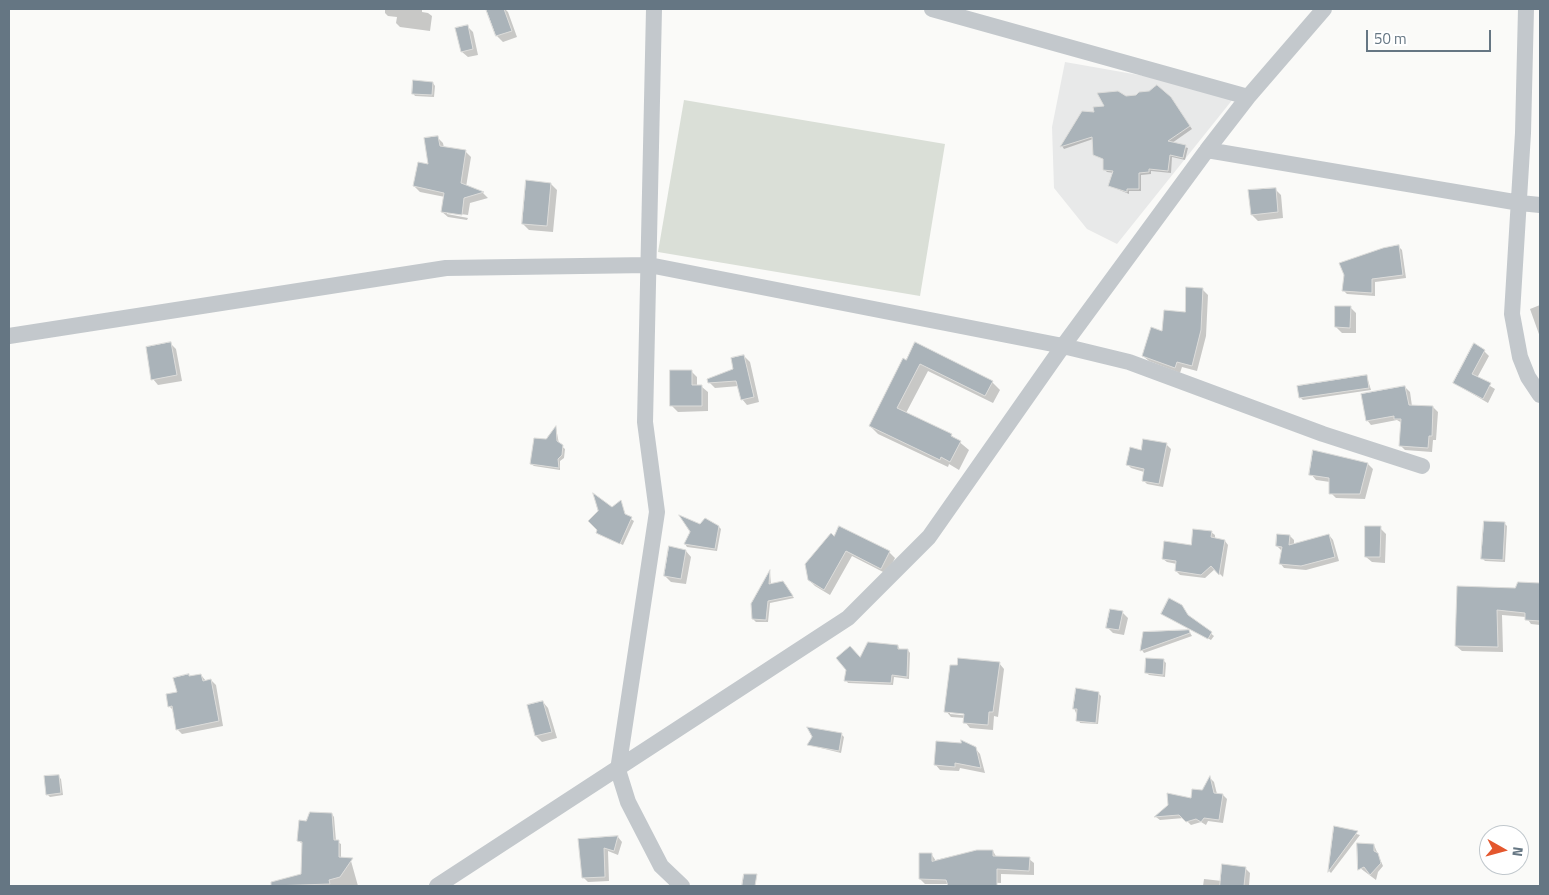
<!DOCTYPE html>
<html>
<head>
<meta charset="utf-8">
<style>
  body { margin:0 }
  #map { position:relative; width:1549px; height:895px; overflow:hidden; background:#fafaf8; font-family:"Titillium Web",sans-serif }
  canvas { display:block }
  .frame { position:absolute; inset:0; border:10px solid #657683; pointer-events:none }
  .north { position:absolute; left:1479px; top:825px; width:50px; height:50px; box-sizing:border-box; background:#fff; border:1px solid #c1c8cd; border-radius:50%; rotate:97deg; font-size:14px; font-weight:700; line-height:20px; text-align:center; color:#657683 }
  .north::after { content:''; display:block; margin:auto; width:18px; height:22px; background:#e4572e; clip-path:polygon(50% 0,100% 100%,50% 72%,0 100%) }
  .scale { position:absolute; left:1366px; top:30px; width:125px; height:22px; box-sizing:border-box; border:2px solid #657683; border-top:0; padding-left:6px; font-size:15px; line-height:18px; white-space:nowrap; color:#657683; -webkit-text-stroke:4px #fff; paint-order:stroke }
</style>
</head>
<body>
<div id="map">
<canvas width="1549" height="895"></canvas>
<div class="frame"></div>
<div class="north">N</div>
<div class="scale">50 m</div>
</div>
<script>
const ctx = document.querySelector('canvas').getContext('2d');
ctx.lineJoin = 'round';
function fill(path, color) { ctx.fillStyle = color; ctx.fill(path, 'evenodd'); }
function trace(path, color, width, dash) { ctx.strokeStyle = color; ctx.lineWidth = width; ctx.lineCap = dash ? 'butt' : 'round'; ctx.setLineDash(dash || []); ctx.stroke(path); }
fill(new Path2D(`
  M1065,62l108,19 60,18 -116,145 -30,-15 -33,-41 -2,-61z`), '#e8e9e9');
fill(new Path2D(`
  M684,100l261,44 -25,152 -262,-44z`), '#dadfd7');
fill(new Path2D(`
  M385,9h37v3l6,1 4,3 -2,15 -30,-4 -4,-4 1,-6 -9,-1 -3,-3z
  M495,9h10l3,3 9,25 -14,5 -6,-6 -9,-25z
  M467,26l6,6 5,23 -10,2 -6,-5z
  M433,83l2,3 -1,11 -19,-1 -2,-3z
  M1126,97l47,4 19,28 -20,14 16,5 -3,12 -13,-3 -1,16 -20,-2v3l-10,1v16h-12v3l-19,-8 4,-13 -7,-1 -3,-3 1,-9 -11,-5 -1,-16 -29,10 -2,-3 21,-34 12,2z
  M437,137l6,6 1,5 22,4 5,5 -5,30 17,6 5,5 -18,5 -2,12 -21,-3v2l21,4 -1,2 -19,-3 -6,-5 3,-15 -25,-5 -6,-6 16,-21z
  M551,184l6,6 -4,42 -24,-2 -6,-6z
  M1275,189l6,6 2,23 -25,3 -6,-6z
  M1398,246l4,4 4,28 -31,4v14l-28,-2 -3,-3z
  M1202,289l6,6 -2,41 -9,35 -15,-4 -2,6 -31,-12 -6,-5 20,-23 23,-19z
  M1540,305v32l-10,-28z
  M1350,307l6,6v20h-14l-6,-6z
  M170,343l6,6 6,32 -24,4 -5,-6z
  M916,344l76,38 8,8 -7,13 -65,-32 -22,42 45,22 18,15 -10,20 -10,-6 -1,3 -70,-33 -8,-8z
  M1484,351l5,5 -12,22 18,11 -7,14 -34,-20z
  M744,356l6,6 9,40 -12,3 -5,-6 -3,-13 -24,2 -6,-6 26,-12z
  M691,371l6,6v10h5l6,5v19l-30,1 -6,-6z
  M1367,377l4,13 -68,10 -3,-3z
  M1405,387l5,5 2,14 21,1 5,5 -2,28h-3l-1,12 -27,-2 -5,-5 2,-22 -5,-3 -26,5 -4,-5z
  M556,428l3,16 6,5 -1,9 -4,3v9l-26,-4 -3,-2z
  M1166,444l5,5 -8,38 -16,-3 -4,-4 1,-8 -13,-4 -4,-4 15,-12z
  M1314,451l54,13 5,5 -8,30 -29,-1 -5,-5 -1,-11 -14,-2 -5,-6z
  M621,502l5,14 8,5 -11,24 -23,-10 -2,-5 14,-22z
  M1504,523l3,3 -2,36 -20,-1 -2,-2z
  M700,525l19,2 2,2 -4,22 -30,-4 -2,-3 6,-12z
  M1380,528l6,6 -1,29 -13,-1 -6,-5z
  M1211,532l4,3v4l10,2 3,4 -5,32 -8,-8 -10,9 -25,-3 -4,-4 1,-7 -10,-2 -4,-3 29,-13z
  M1329,535l4,5 6,21 -33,9 -22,-2 -4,-5 2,-12 -5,-5 13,-10 4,4v5z
  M834,538l55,14 6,6 -8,16 -35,-18 -22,39 -15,-9 -6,-6z
  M686,551l5,6 -5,27 -15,-2 -6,-6z
  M770,572l1,13h15l8,13 -24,5 -2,19h-12l-3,-3v-15z
  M1518,584l22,1v40l-9,-1 -5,-7 -24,-2 1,37 -41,-1 -6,-5 60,-57z
  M1184,610l6,7 24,19 -3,4 -49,-26z
  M1122,612l6,6 -4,17 -11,-2 -6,-6z
  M1189,631l3,5 -48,17 -2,-3z
  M898,646l2,4h8l2,3 -1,26 -15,-2 -1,8 -45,-2 -2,-3 14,-21z
  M1163,660l3,3 -1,14 -16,-2 -3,-3z
  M999,663l5,6 -6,48 -4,-1 -1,14 -23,-2 -5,-6v-4l-14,-1 -5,-6zM950,711l21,3v2l-21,-2z
  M201,675l5,6 5,-1 5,5 7,41 -41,8 -5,-5 -3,-18 -5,-5 9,-13z
  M1098,693l3,3 -3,28 -18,-1 -6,-15z
  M543,702l5,6 9,30 -15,4 -6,-6 -8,-30z
  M841,734l3,3 -3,16 -32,-8z
  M975,748l5,6 5,19 -25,-5 -1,3 -19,-1 -5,-6z
  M58,776l3,3 2,16 -13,2 -3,-3z
  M1210,778l4,4 3,12 6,1 4,4 -4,24 -15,-2 -2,4 -5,-3 -10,3 -7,-7 -24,2 -4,-3 36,-17 10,-9z
  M332,814l2,3 2,24 5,3v14l10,3 7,25h-61l-3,-9 8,-2 1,-31 -5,-3 8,-19z
  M1335,828l25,7 -29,38 -2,-2z
  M618,837l4,5 -4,13 -10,-4 1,30 -21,1 -5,-5 -3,-37z
  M1374,845l9,21 -5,6 -2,8 -16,-12z
  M993,851l4,7 32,1 5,4v12l-33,-1v9l-17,-1 6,4h-41v-2h-24l-5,-5 12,-24 4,6z
  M1245,868l5,5 -1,13h-46l1,-7 18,2z`), '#0003');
const building = new Path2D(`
  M486,9h18l8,22 -16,5z
  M468,25l5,24 -12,3 -6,-24z
  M413,80l20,2 -1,13 -20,-1z
  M1157,85l14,12 19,29 -22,15 18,4 -3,13 -13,-3 -2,16 -19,-2v3l-10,1v16h-12v3l-19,-6 5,-15 -10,-1v-11l-10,-4 -1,-18 -32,10 22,-36 12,1 -1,-5 11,-1 -7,-13 21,-2 8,5 10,-1 3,-3 10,-1z
  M438,136l2,10 26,4 -5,33 23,9 -20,6 -2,17 -21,-3 3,-19 -31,-7 5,-24 10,2 -4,-26z
  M526,180l25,3 -4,43 -25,-2z
  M1276,188l2,24 -27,3 -3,-25z
  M1399,245l4,30 -31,4v14l-30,-2 2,-16 -5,-12 44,-15z
  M1186,287l17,1 -2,42 -9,36 -15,-4 -2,6 -33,-12 9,-29 11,4 2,-21 21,2z
  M1335,306h16l-1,22 -15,-1z
  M171,342l6,33 -26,5 -5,-33z
  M915,342l78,39 -8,15 -65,-32 -23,44 55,26 -1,2 10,5 -11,21 -9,-5 -1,3 -71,-34 34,-68 3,2z
  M1474,343l11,7 -13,24 19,9 -8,16 -30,-16z
  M744,355l10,42 -13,3 -5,-19 -28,2 -1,-4 26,-10 -2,-11z
  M670,370h22v15h10v21h-32z
  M1367,375l2,13 -70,10 -2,-12z
  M1405,386l4,19 24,1 -1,30h-3l-1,12 -29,-2 2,-27h-7v-3l-28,5 -5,-27z
  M556,426l1,15 6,4 -1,10 -4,4 1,9 -29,-4 4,-26 12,1z
  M1143,439l24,4 -8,41 -17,-3 2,-12 -18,-4 4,-18 11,3z
  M1313,450l55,13 -8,31h-31v-16l-20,-3z
  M593,493l19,14 9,-7 4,14 7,3 -12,27 -24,-11 1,-3 -9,-9 10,-10z
  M679,515l21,9 5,-6 14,8 -4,23 -31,-5 6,-12z
  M1484,521l21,1 -2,38 -22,-1z
  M839,526l51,25 -9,18 -35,-18 -22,39 -16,-10 -3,-16 26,-31 3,3z
  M1365,526h16l-1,31h-15z
  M1193,529l19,2 -1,6 14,3 -6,35 -8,-9 -10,9 -26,-4 1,-10 -14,-2 2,-18 27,4z
  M1277,534l13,1 -1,10 40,-11 6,23 -34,9 -22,-2 3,-17 -6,-1z
  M669,546l17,4 -5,29 -17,-3z
  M770,570l-1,14 14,-3 10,15 -25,5 -2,19 -14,-1 -1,-15z
  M1518,582l22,1v38l-15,-1v-7l-28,-3 1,37 -43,-1 2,-60 58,2z
  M1169,598l13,7 6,10 24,17 -4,7 -47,-25z
  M1110,609l13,2 -4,19 -13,-2z
  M1189,630l1,3 -50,18 3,-19z
  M868,642l30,3v4h10l-1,28 -15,-2 -1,8 -47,-2 2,-11 -10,-12 14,-12 10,11z
  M958,658l42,4 -7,50h-4l-1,13 -25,-2 1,-9 -20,-2 6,-47h7z
  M1146,658l18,1 -1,16 -18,-2z
  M189,674v2l12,-2 2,7 8,-2 8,42 -43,9 -4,-24 -4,1 -2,-13 11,-2 -4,-14z
  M1076,688l23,4 -3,31 -20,-2 1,-12h-4z
  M543,701l9,31 -17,4 -8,-31z
  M807,727l35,6 -3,18 -32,-6 5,-8z
  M961,740l15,7 5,21 -26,-5v4l-21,-2 2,-24 25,2z
  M59,775l2,18 -15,2 -2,-19z
  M1210,776l4,17 9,1 -4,26 -15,-2 -3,4 -5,-3 -10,3 -7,-7 -25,2 14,-12 -1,-12 24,5 1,-9 10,1z
  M310,812l22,1 2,27h5v17l14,1 -13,19 -11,3 1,4 -59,2v-4l30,-8 1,-32 -5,-1 2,-21 7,1z
  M1334,826l24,5 -30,41z
  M618,836l-4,15 -10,-3 1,29 -23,1 -4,-39z
  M1357,843l17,1v7l4,2 3,10 -11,12 -6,-8 -6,3z
  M977,850h16v6l37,1 -1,14 -32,-2v17h-49l-2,-6 -27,-1v-26h13v8z
  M1222,864l24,3 -2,19h-24z
  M744,874h13l-2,12h-13z`);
fill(building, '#aab3b9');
trace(building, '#dcdcda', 1);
trace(new Path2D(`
  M654,9l-9,413 12,90 -39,258 10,32 33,64 21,20
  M932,9l316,88
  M1526,9l-3,124 -11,181 8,43 8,20 12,18
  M1207,150l313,53 20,2
  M9,336l437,-68 203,-3 414,81 66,16 194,72 99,32
  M437,886l411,-268 81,-81 134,-191 144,-196 41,-53 76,-88`), '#c3c8cc', 16);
</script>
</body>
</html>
